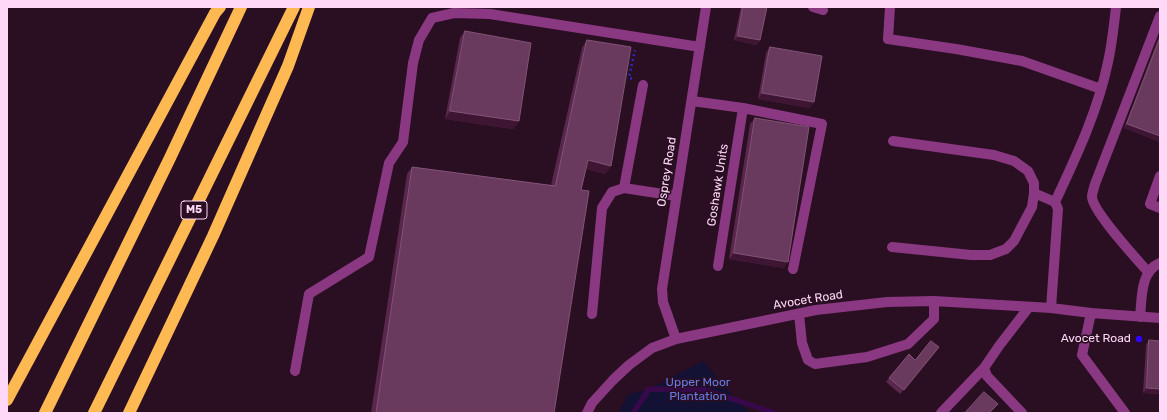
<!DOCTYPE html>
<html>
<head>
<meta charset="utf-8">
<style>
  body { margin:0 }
  #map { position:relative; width:1167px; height:420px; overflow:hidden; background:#2a0f23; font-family:Rubik,sans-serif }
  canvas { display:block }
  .frame { position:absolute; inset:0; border:8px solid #ffd8f8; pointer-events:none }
</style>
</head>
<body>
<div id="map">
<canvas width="1167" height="420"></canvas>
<div class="frame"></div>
</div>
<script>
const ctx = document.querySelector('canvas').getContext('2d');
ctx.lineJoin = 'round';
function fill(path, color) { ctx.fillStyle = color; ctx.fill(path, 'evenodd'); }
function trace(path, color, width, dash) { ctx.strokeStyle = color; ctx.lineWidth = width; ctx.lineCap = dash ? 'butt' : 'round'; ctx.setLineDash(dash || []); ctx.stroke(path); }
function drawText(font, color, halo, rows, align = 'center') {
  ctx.font = font + ' Rubik,sans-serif'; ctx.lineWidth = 3.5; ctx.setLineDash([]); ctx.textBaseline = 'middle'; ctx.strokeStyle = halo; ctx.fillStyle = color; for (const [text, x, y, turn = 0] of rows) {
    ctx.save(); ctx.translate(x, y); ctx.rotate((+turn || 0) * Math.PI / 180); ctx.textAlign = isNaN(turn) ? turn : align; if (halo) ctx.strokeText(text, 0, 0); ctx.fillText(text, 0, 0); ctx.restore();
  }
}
fill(new Path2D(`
  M703,361l35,41 12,11h-132l11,-19 20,-5z`), '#131234');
trace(new Path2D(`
  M633,413l16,-24 56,1 70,23`), '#37084a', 5.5);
trace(new Path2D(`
  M632,79l-3,-2 6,-27`), '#2c2ac1', 2.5, [2, 3]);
trace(new Path2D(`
  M813,7l10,3
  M890,7l-2,32 68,10 66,12 79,28
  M692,101l51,7 79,16 -29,145
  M1160,176l-10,28 10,4
  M624,188l19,-103
  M1034,193l21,9 3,7 -7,99
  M1055,202c21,-45 43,-91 53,-140 4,-18 6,-37 8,-55
  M892,247l79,8h19l16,-6 8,-8 18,-34 2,-14v-10l-6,-12 -14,-10 -20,-6 -101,-14
  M718,266l25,-158
  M1148,272c-11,-13 -55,-60 -56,-75 0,-4 2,-9 3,-13l65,-168
  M1091,313l-9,42 43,58
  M592,314l10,-106 10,-16 12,-4 52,8
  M799,314l3,29 6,17 7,4 7,-1 45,-6 41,-13 26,-25v-18
  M1140,317c2,-18 0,-46 20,-54
  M676,339l-13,-37 -1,-13 44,-282
  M984,368l3,8 35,37
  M295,371l14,-77 60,-37 20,-94 14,-21 10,-79 6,-23 13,-22 22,-5 36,1 210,33
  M587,413l5,-10 21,-23 16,-15 23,-17 24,-9 140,-29 71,-8 47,-1 117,7 40,5 69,5
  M941,413l43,-45 15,-22 30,-39`), '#8b3882', 10);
trace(new Path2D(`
  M7,400l208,-387 5,-6
  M45,413l124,-253 72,-153
  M94,413l200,-406
  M129,413l84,-177 75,-170 21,-59`), '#ffb953', 12);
fill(new Path2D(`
  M741,7h26l-7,33 -4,5 -22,-5z
  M465,31l54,90 -6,8 -68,-10 15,-81z
  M1160,34v108l-36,-14z
  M587,40l24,126 -6,8 -19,-5 -5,21 -27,223h-183l36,-239 5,-7 139,18 31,-137z
  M770,47l40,61 -52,-9 8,-46z
  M755,118l29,150 -55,-9 21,-135z
  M1149,340l11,54 -17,-1 3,-48z
  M939,347l-39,47 -14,-12 3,-4 26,-18z`), '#59274b');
fill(new Path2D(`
  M738,36l22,4 -4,5 -22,-5z
  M762,93l52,9 -4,6 -52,-9z
  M450,111l69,10 -6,8 -68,-10z
  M1127,124l33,12v6l-36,-14z
  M588,160l23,6 -6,8 -22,-6z
  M734,253l54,9 -4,6 -55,-9z
  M939,347l-3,5 -36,42 4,-4z
  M1147,388l13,1v5l-17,-1z`), '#3e1633');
const building = new Path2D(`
  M743,7h24l-7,33 -22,-4z
  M465,31l66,12 -12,78 -69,-10z
  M1160,38v98l-33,-12z
  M587,40l44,7 -20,119 -23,-6 -7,30 8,1 -35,222h-178l36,-246 143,19z
  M770,47l52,9 -8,46 -52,-9z
  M755,118l54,9 -21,135 -54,-9z
  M1149,340l11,1v48l-13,-1z
  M931,341l8,6 -35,43 -15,-12 20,-24 6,6z
  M984,392l14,12 -9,9h-24z`);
fill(building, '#6a3a5e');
trace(building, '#825376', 1);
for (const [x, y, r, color] of [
  [1139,339,4,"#2f04ff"]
]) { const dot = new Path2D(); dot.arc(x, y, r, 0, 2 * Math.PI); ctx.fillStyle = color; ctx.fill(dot); trace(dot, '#2a0f23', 1.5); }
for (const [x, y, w] of [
  [194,210,26]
]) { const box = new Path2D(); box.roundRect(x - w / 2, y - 9, w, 18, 3); ctx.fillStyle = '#2a0f23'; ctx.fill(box); trace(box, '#ffd8f8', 1); }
drawText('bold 11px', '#ffd8f8', null, [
  ["M5",194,210]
]);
drawText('12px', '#ffd8f8', '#2a0f23', [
  ["Osprey Road",667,172,-81],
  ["Goshawk Units",718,185,-81],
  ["Avocet Road",808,300,-9]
]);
drawText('12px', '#ffd8f8', '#2a0f23', [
  ["Avocet Road",1131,339]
], 'right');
drawText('12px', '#657ce7', '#2a0f23', [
  ["Upper Moor",698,383],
  ["Plantation",698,397]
]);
</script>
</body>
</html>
